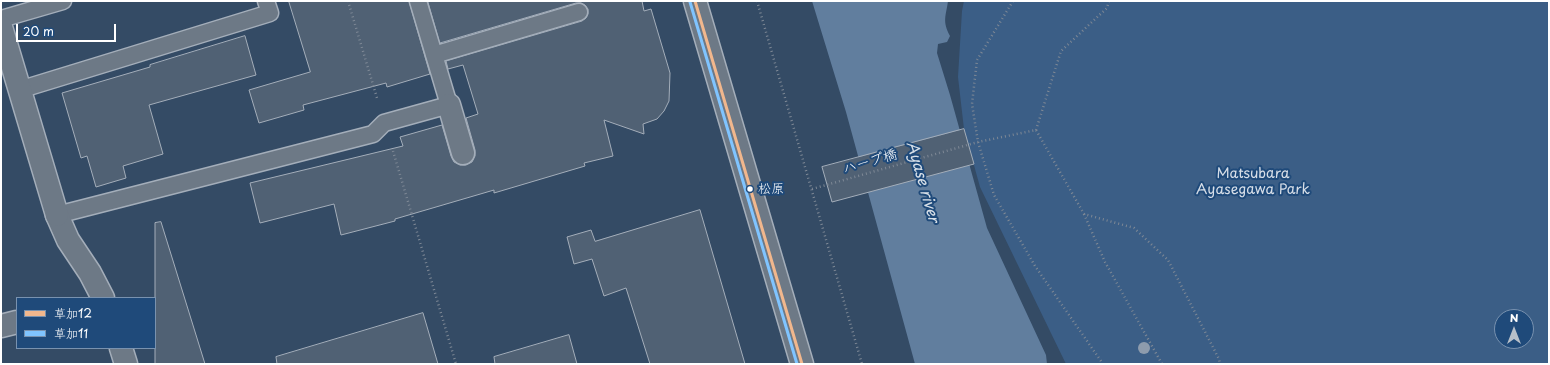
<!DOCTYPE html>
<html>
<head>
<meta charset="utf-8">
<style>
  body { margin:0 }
  #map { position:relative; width:1550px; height:365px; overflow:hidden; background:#344b65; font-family:"Playpen Sans","Klee One",sans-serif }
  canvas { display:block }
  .frame { position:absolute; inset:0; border:2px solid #fff; pointer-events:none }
  .legend { position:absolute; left:16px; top:297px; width:140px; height:52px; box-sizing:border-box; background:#1f4a7a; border:1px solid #7992af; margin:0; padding:5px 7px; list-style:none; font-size:12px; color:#fff }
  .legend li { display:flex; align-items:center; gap:8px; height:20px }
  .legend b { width:20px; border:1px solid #7992af }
  .north { position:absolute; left:1494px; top:309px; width:40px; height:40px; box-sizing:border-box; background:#1f4a7a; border:1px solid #7992af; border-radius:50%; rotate:0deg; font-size:11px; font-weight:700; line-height:16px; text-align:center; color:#fff }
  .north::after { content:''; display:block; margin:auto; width:14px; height:18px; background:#b8c0c9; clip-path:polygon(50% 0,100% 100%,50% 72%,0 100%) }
  .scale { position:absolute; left:16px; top:24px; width:100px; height:18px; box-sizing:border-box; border:2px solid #fff; border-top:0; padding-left:5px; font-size:12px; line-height:14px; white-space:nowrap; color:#fff; -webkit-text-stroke:3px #1f4a7a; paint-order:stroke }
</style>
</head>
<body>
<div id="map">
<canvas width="1550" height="365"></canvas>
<div class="frame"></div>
<ul class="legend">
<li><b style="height:5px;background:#f1b78d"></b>草加12</li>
<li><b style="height:5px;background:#80c4ff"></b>草加11</li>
</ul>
<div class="north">N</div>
<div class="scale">20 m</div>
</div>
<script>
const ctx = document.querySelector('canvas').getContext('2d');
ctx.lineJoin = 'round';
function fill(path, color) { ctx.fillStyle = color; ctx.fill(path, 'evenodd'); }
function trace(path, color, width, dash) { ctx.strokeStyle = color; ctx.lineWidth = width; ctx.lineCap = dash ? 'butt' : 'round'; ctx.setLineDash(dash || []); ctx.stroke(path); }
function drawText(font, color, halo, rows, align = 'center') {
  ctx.font = font + ' "Playpen Sans","Klee One",sans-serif'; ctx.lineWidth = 4; ctx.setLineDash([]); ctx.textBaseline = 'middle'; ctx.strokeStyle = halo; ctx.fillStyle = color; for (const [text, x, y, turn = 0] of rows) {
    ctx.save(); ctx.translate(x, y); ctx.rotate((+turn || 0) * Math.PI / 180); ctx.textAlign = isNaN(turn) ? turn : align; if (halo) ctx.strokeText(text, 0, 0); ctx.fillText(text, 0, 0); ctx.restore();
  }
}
fill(new Path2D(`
  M964,1h585v363h-483l-86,-177 -16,-58 -6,-52 4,-66zM1502,317h24v24h-24z`), '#3b5e86');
fill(new Path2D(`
  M812,1h136c-2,15 -6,20 2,35l-3,6 -9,2 -1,9 13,42 37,133 59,127 1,9h-132l-69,-252z`), '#617e9e');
const building = new Path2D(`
  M289,1h120l21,73 -43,13 -1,-4 -83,22 1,5 -45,13 -10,-33 61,-18z
  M428,1h214l2,10 7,-2 19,64 -1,28 -5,10 -7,8 -14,5 1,10 -40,-14 9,36 -29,7 1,3 -91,27v-3l-99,29v2l-54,14 -7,-31 -74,19 -10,-40 153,-37 -3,-9 42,-12 9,31 3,6 6,3h6l6,-3 3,-6v-6l-9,-32 12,-4 -15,-49 -15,4 -2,-8 136,-40 4,-3 2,-4v-5l-3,-4 -4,-2h-5l-136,40z
  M245,36l11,39 -107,30 14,49 -40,12 3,12 -30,9 -9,-31 -6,2 -19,-65 88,-26v-2z
  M964,129l10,35 -142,38 -10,-35z
  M700,210l45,154h-95l-24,-76 -22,8 -12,-37 -18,5 -7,-27 24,-7 4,11z
  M161,222l44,142h-50v-141z
  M423,313l15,51h-161l-1,-7z
  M569,335l8,29h-82l-1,-7z`);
fill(building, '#506174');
trace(building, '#a4aeba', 1);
const lane = new Path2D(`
  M1,19l62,-18
  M434,55l145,-43
  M19,90l251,-77 -4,-12
  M57,215l316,-81 11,-11 65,-18 -31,-104`);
const street = new Path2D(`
  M449,105l14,48
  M57,215l11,25 22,33 13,25
  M1,326l16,-4
  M121,348l5,16`);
const secondary = new Path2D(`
  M1,27l56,188`);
const primary = new Path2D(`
  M695,1l107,363`);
trace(lane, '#a4aeba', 19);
trace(street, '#a4aeba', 25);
trace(secondary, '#a4aeba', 25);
trace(primary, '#a4aeba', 25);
trace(new Path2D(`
  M348,1l29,97
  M757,1l105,363
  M1013,1l-36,59 -5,44 6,38 16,53 41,71 68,98
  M1036,130l25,-79 46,-43 2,-7
  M393,151l63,213
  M812,189l166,-47 58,-12 48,84 50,14 34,32 51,99 1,5
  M1084,214l21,48 57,102`), '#7e8895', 2.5, [1, 3]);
trace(lane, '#6d7986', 16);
trace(street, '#6d7986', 22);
trace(secondary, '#6d7986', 22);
trace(primary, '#6d7986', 22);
trace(new Path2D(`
  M695,1l107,363`), '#f1b78d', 3);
trace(new Path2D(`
  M690,2l107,362`), '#80c4ff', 3);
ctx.fillStyle = '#8e9cad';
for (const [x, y] of [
  [1144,348]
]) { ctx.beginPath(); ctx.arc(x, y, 6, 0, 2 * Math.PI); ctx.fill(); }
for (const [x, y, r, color] of [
  [750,189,3.5,"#fff"]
]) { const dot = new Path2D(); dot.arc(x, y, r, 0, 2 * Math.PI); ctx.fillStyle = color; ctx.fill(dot); trace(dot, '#1f4a7a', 1.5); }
drawText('13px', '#fff', '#1f4a7a', [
  ["松原",758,189]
], 'left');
drawText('14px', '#fff', '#1f4a7a', [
  ["ハープ橋",870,162,-16]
]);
drawText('14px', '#d8dfe8', '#1f4a7a', [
  ["Matsubara",1253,174],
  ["Ayasegawa Park",1253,190]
]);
drawText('italic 15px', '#d8e0e8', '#1f4a7a', [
  ["Ayase river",922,182,74]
]);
</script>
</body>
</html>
